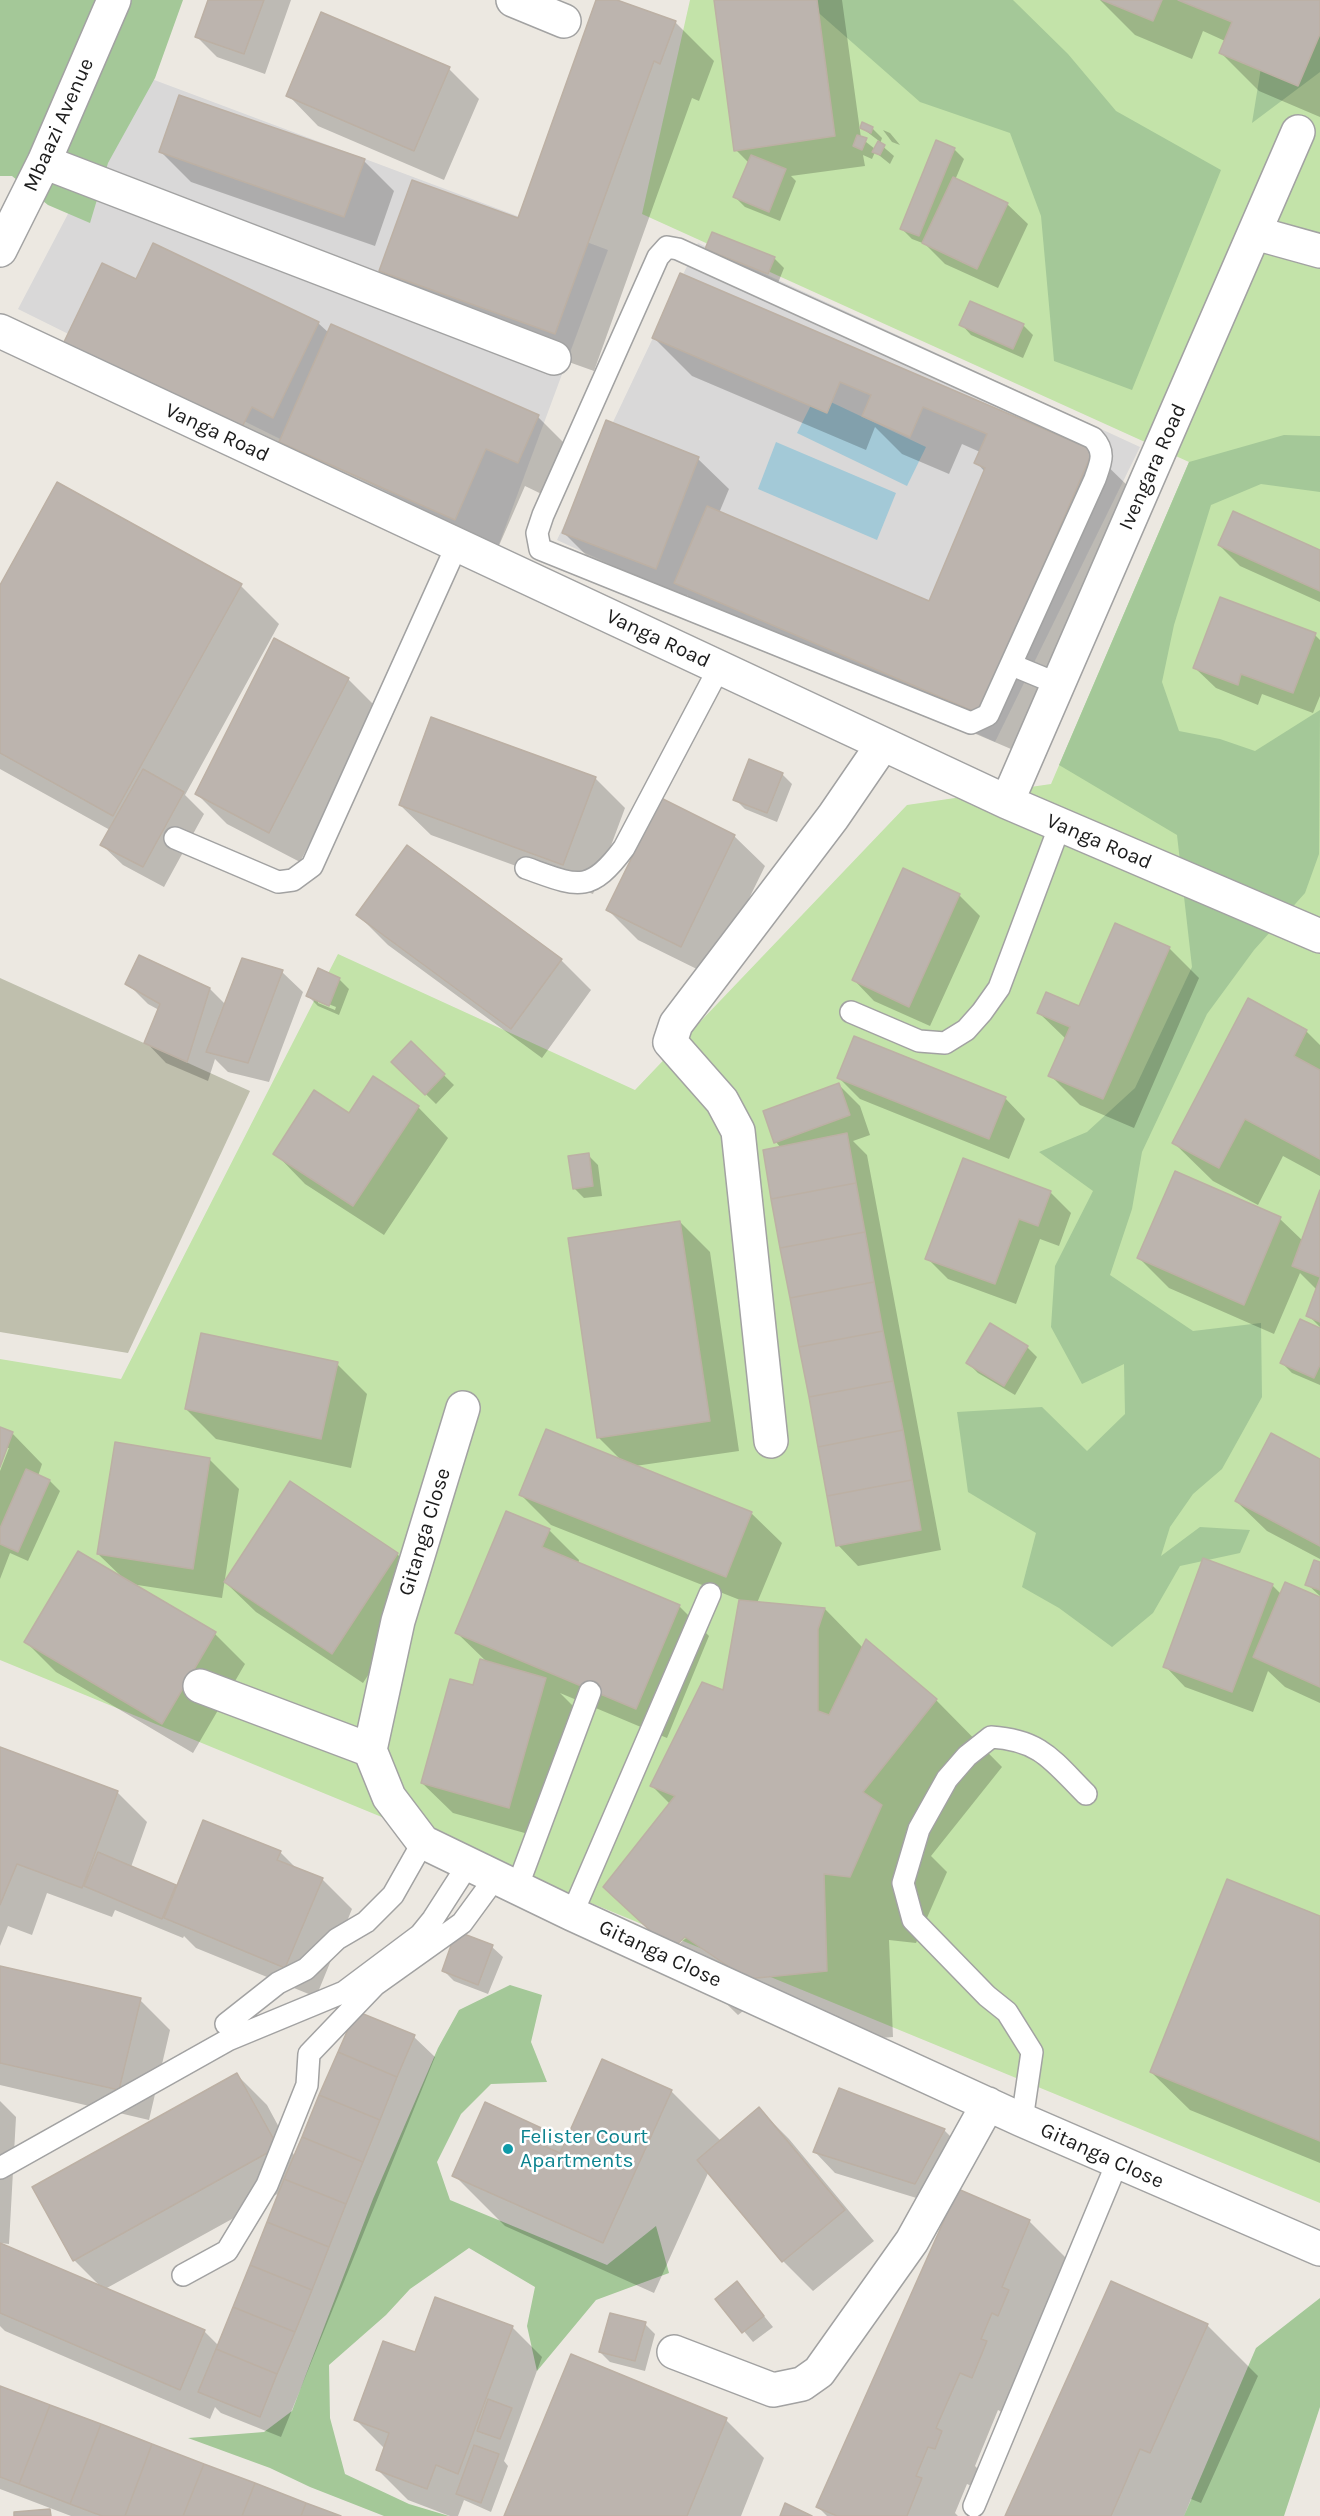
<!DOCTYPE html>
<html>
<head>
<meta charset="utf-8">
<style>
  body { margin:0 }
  canvas { display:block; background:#ece8e1 }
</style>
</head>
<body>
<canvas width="1320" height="2516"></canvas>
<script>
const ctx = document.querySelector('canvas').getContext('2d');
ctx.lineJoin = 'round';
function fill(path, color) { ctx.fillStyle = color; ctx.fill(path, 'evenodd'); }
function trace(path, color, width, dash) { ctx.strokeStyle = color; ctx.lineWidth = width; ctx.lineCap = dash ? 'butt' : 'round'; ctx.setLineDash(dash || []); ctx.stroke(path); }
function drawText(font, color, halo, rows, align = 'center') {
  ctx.font = font + ' Karla,sans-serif'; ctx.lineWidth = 5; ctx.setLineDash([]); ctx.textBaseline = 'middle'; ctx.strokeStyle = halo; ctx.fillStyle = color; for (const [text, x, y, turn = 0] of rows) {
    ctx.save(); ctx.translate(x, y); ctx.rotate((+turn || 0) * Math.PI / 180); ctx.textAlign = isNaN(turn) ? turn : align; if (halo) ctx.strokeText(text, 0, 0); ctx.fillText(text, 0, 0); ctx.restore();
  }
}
fill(new Path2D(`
  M141,75l467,175 -110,297 -480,-238z
  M698,243l442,204 -145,295 -438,-202z`), '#d9d8d8');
fill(new Path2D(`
  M0,978l250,113 -122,262 -128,-21z`), '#bfbfad');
fill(new Path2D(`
  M690,0h630v2203l-1320,-543v-301l121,20 217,-425 297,136 272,-285 144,-21 138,-322 -547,-248z`), '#c3e3a9');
fill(new Path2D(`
  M0,0h183l-28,78 -47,85 -18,60 -42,-18 -36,-29h-12z
  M804,0h209l55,54 48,57 105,59 -89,220 -78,-29 -13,-145 -31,-83 -90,-31z
  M1272,0h48v72l-68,51z
  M1284,435l36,1v56l-59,-8 -50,21 -37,120 -12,57 17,49 41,8 35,12 65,-41 -1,144 -14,39 -51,57 -47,64 -65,138 -10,57 -22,66 83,56 68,-8 1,74 -40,72 -29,25 -23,33 -9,29 39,-29 50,3 -10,23 -60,13 -27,47 -41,34 -53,-39 -37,-21 14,-54 -68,-41 -11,-80 85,-5 45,44 38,-37 -1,-50 -42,20 -31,-57 4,-61 38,-75 -54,-39 48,-20 48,-44 57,-121 -15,-132 -118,-70 130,-303z
  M510,1985l32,10 -11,47 16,40 -56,2 -30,30 -24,48 13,38 157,65 49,-39 13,47 -73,27 -59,71 -10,-45 8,-39 -66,-39 -59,41 -24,26 -57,50 1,53 15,56 64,30 40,12h-65l-74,-29 -40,-19 -82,-30 76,-6 28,-21 81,-212 65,-151 21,-38z
  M1320,2298v109l-36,109h-100l72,-168z`), '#a4c898');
fill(new Path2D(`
  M816,395l110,52 -19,39 -110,-53z
  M776,442l120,51 -19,47 -119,-51z`), '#a3c9d7');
fill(new Path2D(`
  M209,0h82l-26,74 -48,-17 -21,-21z
  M597,0h16l62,22 39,39 -15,40 -7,-3 -98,273 -174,-62 -39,-38 137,-51z
  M715,0h127l19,138 14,11 4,-8 -17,-13h10l10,10 -2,6 14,12 -4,8 -15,-12 -3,7 -9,-4 2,11 -74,10 5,5 -16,40 -35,-14 -10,-10 14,-34 -13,-13z
  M1100,0h220v117l-61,-26 -39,-39 5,-11 -22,-10 -11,28 -57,-24z
  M449,69l30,30 -35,81 -126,-54 -30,-31z
  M883,130l7,3 10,12 -8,-3z
  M954,149l10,10 -9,21 52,24 21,20 -30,64 -53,-24 -20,-20 -13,-5 -10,-10z
  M161,152l203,9 30,30 -19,55 -184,-64z
  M154,245l164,78 11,10 209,84 38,38 -20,46 -31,-15 -31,71 -390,-175 32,-101z
  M707,249l67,9 10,10 -6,15 -61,-24z
  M681,274l411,177 39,38 -113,263 -304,-130 -27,-27 -1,3 -92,-35 -30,-30 43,-111 91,37 31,30 -10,24 210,90 56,-131 -9,-10 4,-10 -18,-8 -13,30 -47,-20 -27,-27 -9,23 -174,-74 -38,-38z
  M961,324l62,1 10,10 -10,23 -52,-23z
  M1219,545l101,7v50l-80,-36z
  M241,586l38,38 -94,171 19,19 -40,73 -41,-22 -21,-20 8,-15 -110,-61v-181z
  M1315,635l5,5v56l-7,17 -51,-19 -4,11 -42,-17 -21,-20z
  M348,679l30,30 -78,153 -73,-38 -30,-30z
  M782,774l10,10 -15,38 -32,-13 -10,-10z
  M595,778l30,30 -32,86 -162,-59 -31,-30z
  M734,836l31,30 -54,110 -73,-36 -30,-30z
  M959,895l21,21 -50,110 -56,-25 -20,-21z
  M358,915l203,45 30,30 -49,68 -154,-113z
  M1169,948l30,30 -65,150 -54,-23 -30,-30 16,-36 -27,-26 41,-5z
  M282,972l21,20 -34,90 -41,-10 -13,-13 -7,22 -42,-18 -20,-21 13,-32 -11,-6 -21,-21 83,6 16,16z
  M339,979l10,10 -10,26 -21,-9 -10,-10zM318,1000l18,7 -1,3 -17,-7z
  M1249,1000l57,31 14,14v131l-37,-20 -25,49 -45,-24 -39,-38z
  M411,1043l43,42 -18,19 -43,-42z
  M839,1078l166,20 20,21 -16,40 -149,-60z
  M839,1085l21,21 10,29 -17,6 14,14 74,395 -83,16 -20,-21 -57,-397 -5,-6z
  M418,1107l30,31 -64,97 -79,-51 -30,-31 74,-38z
  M588,1155l10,10 4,31 -18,2 -10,-10z
  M964,1160l86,32 21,21 -12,33 -19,-7 -24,65 -68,-25 -21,-21z
  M1175,1173l105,46 23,22 17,-47v133l-12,-12 9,-25 -17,-17 -26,61 -105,-46 -30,-30z
  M680,1222l30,30 29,199 -104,15 116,47 31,30 -25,60 68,6 38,39 73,52 66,67 -71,89 16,16 -31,71 -27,-3 4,97 -79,7 -61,-41 -15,12 -133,-129 65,-82 -18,-18 72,-94 16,-92 -189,-75 -30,-30 101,-34 -24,-24zM690,1931l2,2 -13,11v-4z
  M1320,1330v55l-28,-12 -10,-10z
  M1027,1347l10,10 -22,38 -37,-22 -10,-10z
  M337,1364l30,30 -16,74 -135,-29 -30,-30z
  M0,1429l12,4 30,31 -4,12 12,5 10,10 -32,70 -18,-8 -10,26v-108l9,-23h-4l-5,15z
  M209,1459l30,30 -17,109 -91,-14 84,50 30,30 -52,89 -137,-81 -30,-30 97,-64 -25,-24z
  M1320,1461v98l-53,-28 -31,-30z
  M549,1530l30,30 -1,4 101,42 30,30 -42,102 -107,-45 16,16 -37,128 -86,-24 -31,-30 65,-121 -30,-29z
  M397,1554l30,30 -64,99 -107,-71 -31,-30z
  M1320,1564v32l-13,-12z
  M1272,1585l9,9 39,5v104l-35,-16 -17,-16 -15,41 -68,-25 -20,-21z
  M0,1749l117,43 30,30 -16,45 46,21 103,-36 17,17 25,10 30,30 -36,88 -120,-49 -12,-12 -1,2 -68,-28 -3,7 -65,-24 -15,42 -24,-9 -8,20z
  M1320,1918v245l-130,-53 -39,-38z
  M457,1933l35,14 11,10 -15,37 -34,-13 -10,-10z
  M0,1967l140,33 30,30 -21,90 -149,-35z
  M357,2012l57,25 21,20 -154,380 -60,-24 -6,-6 -5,12 -205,-88 -5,-5v-81l102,43 -28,-28 163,-185 30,30 28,52zM281,2192l-62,154 -15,-15 -99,-42z
  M671,2091l50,50 38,-32 30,30 85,102 -61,50 -30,-30 -74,-90 -55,122 -149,-67 -51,-51 32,-71 64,29 14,15z
  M0,2101l16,16 -7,127 -9,-1z
  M944,2130l20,20 -28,54 -101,-31 -20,-21z
  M1029,2221l39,39 -58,156 -12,-6 -23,56 5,5 -6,16 -7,-3 -12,29 3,3h-131l-9,-9z
  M737,2283l36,44 -20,15 -36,-43z
  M645,2324l10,10 -10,37 -35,-9 -10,-10z
  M1207,2325l51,51 -57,127 -10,-4 -7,17h-177z
  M512,2327l30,30 -38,104 4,5 -17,46 -27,-12 -6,16h-8l-42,-16 -30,-30 7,-21 -29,-29 60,-66z
  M0,2388l336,128h-265l-71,-27z
  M726,2420l38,38 -23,58h-235z`), '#0003');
const building = new Path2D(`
  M208,0h56l-20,54 -49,-17z
  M596,0h21l59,21 -16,43 -6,-3 -99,273 -176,-63 33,-91 106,38z
  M714,0h103l18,136 -101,15z
  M1102,0h60l-9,21z
  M1178,0h142v34l-22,52 -79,-33 13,-31z
  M321,12l129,55 -36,84 -128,-55z
  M179,95l186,64 -21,58 -185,-65z
  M862,122l11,5 -2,6 -11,-5z
  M857,135l10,3 -5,12 -9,-4z
  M936,140l19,8 -36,88 -19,-7z
  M878,141l7,4 -5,10 -8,-3z
  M751,155l35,14 -17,43 -36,-15z
  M953,177l55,26 -31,66 -55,-26z
  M712,232l63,25 -7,17 -63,-25z
  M153,243l166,79 -46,96 -21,-11 -11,22 -178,-85 39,-81 34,16z
  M680,273l413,177 -113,264 -306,-131 33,-77 222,95 56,-133 -11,-5 13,-29 -64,-27 -13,30 -48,-21 9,-21 -31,-13 -13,31 -175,-75z
  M970,301l54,23 -11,25 -54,-24z
  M331,324l208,91 -21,48 -32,-14 -31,71 -176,-78z
  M606,420l93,37 -43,112 -94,-36z
  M57,482l185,102 -129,232 -113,-63v-168z
  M1233,511l87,39v41l-102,-46z
  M1220,597l96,36 -23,60 -52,-19 -3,11 -45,-17z
  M274,638l75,40 -80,155 -74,-39z
  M431,717l165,60 -33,88 -164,-60z
  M749,759l34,14 -16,40 -34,-13z
  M143,769l41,23 -41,75 -43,-22z
  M661,798l74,37 -54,112 -75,-37z
  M407,845l155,114 -51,70 -155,-114z
  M903,868l57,26 -51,113 -57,-27z
  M1115,923l55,24 -67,152 -55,-23 22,-49 -33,-14 9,-21 33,14z
  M139,955l71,33 -23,74 -43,-19 16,-39 -35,-20z
  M242,958l41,12 -35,93 -42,-11z
  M318,968l22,10 -11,28 -23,-10z
  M1248,998l59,32 -13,26 26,14v89l-75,-40 -26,49 -47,-25z
  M854,1036l152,61 -17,42 -152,-61z
  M411,1041l34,33 -20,21 -34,-33z
  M373,1076l46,30 -66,100 -80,-52 41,-64 35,23z
  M839,1083l11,32 -76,28 -11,-32z
  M847,1133l9,50 -85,16 -8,-49z
  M589,1153l4,33 -20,3 -5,-33z
  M963,1158l88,33 -13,35 -19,-7 -24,65 -70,-25z
  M1175,1171l106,46 -37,88 -107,-47z
  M856,1183l9,49 -85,16 -9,-49z
  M1320,1190v87l-28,-11z
  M680,1221l30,200 -113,17 -29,-200z
  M865,1232l9,50 -84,16 -10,-50z
  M1320,1278v44l-14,-6z
  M874,1282l9,49 -84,16 -9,-49z
  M1300,1319l20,9v37l-6,13 -34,-15z
  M990,1323l38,23 -24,40 -38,-23z
  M883,1331l10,50 -84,16 -10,-50z
  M201,1333l137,29 -17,77 -136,-30z
  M893,1381l10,49 -85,17 -9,-50z
  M0,1427l13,5 -13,35z
  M546,1429l206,83 -26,65 -207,-82z
  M903,1430l9,50 -85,16 -9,-49z
  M1271,1433l49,26v87l-85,-45z
  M115,1442l95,16 -17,111 -96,-15z
  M26,1469l24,11 -32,72 -18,-8v-16z
  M912,1480l9,50 -85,16 -9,-50z
  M290,1481l108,72 -66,101 -108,-72z
  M506,1511l44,18 -8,18 138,58 -44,104 -181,-76z
  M78,1551l138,81 -54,92 -138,-82z
  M1203,1558l70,26 -41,108 -69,-25z
  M1314,1560l6,2v28l-15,-5z
  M1285,1582l35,15v90l-67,-30z
  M739,1600l86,8 -7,21v82l11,4 37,-76 71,60 -74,93 19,13 -32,72 -26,-3 3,97 -80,8 -62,-42 -14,13 -68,-63 72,-91 -25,-10 52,-104 21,8z
  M480,1659l66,19 -37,130 -88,-25 29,-104 23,6z
  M0,1747l118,44 -36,97 -65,-24 -17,41z
  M203,1820l78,31 -4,9 46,18 -38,90 -121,-50z
  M98,1852l78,33 -14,34 -78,-33z
  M1227,1879l93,37v225l-170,-69z
  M456,1931l37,14 -15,40 -36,-14z
  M0,1966l141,32 -22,92 -119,-27z
  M356,2011l59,24 -18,42 -59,-25z
  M338,2052l59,25 -17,43 -61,-25z
  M602,2059l70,31 -69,153 -151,-67 33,-74 65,30 -6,14 16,7z
  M237,2073l41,74 -205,114 -41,-74z
  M839,2088l106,41 -30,55 -102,-32z
  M319,2095l61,25 -17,42 -61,-25z
  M759,2107l86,103 -63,52 -85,-102z
  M302,2137l61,25 -17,42 -62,-25z
  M284,2179l62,25 -17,43 -62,-25z
  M958,2189l72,31 -28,67 7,3 -11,26 -6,-3 -11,26 6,2 -15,37 -12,-5 -24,55 6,3 -7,18 -7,-2 -12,29 6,2 -15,38h-70l-21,-9z
  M267,2222l62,25 -17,43 -62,-25z
  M0,2243l205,87 -25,60 -180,-77z
  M250,2265l62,25 -17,42 -62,-25z
  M737,2281l27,35 -22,17 -27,-34z
  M1111,2281l97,43 -58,129 -10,-4 -29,67h-106z
  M435,2297l78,29 -55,148 -22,-9 -9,24 -51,-19 13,-37 -35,-13 29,-79 32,11z
  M233,2307l62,25 -18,42 -61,-25z
  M610,2313l36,9 -11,39 -36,-9z
  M216,2349l61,25 -17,43 -62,-25z
  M571,2354l156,64 -40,98h-183z
  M0,2386l50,19 -31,79 -19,-7z
  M488,2399l24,9 -12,31 -23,-8z
  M50,2405l51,19 -31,80 -51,-20z
  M101,2424l51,20 -27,72h-23l-32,-12z
  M152,2444l52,20 -21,52h-58z
  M474,2445l25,9 -18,49 -25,-9z
  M204,2464l51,19 -13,33h-59z
  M255,2483l51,20 -5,13h-59z
  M306,2503l35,13h-40z
  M785,2503l27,13h-32z
  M50,2509l1,7h-37v-4z`);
fill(building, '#bcb4ae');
trace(building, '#bcb0a4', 1.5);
const lane = new Path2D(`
  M667,247l11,2 415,189c13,14 8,24 2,41l-107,236 -17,8 -431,-174 -3,-16 6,-18 115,-258z
  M1012,665l46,19
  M175,838l103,44 15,-2 19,-14 145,-321
  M526,868c51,18 63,27 98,-20l95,-180
  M851,1012l68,29 26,2 21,-13 16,-18 17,-24 61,-163
  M518,1885l72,-193
  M572,1914l138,-320
  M226,2024l52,-41 28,-14 31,-30 29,-17 27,-27 30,-53
  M1022,2120l10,-68 -25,-40 -20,-16 -74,-76 -10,-37 16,-54 28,-50 20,-23 24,-19c50,3 62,24 95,57
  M0,2168l228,-128 116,-48 76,-57 13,-16 36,-56
  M183,2275l44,-24 40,-66 40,-100 2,-31 66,-69 87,-62 33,-45
  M974,2506l143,-343`);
const street = new Path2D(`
  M513,0l51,21
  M44,162l510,196
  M1255,233l65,18
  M0,250l44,-88 70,-162
  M0,331l1007,471 313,134
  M1007,802l291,-670
  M463,1408l-65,213 -28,129 19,47 34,45 149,72 450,206 298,129
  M771,1441l-33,-310 -16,-30 -52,-59 6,-18 157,-207 50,-73
  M200,1686l170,64
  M674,2352l99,38 29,-6 17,-12 93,-131 76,-137`);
trace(lane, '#a2a2a2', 24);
trace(street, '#a2a2a2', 36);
trace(lane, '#fff', 21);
trace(street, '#fff', 33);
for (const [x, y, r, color] of [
  [508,2149,6,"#0f9aa8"]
]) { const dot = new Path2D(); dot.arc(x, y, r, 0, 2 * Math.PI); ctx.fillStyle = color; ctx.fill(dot); trace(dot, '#fff', 2); }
drawText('21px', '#1b1b1b', '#fff', [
  ["Mbaazi Avenue",59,125,-66],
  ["Vanga Road",217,433,25],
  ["Ivengara Road",1153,467,-66],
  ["Vanga Road",658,639,25],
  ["Vanga Road",1099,842,23],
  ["Gitanga Close",425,1532,-73],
  ["Gitanga Close",660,1954,25],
  ["Gitanga Close",1102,2156,24]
]);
drawText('21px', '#0d838f', '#fff', [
  ["Felister Court",520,2137],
  ["Apartments",520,2161]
], 'left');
</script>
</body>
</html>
